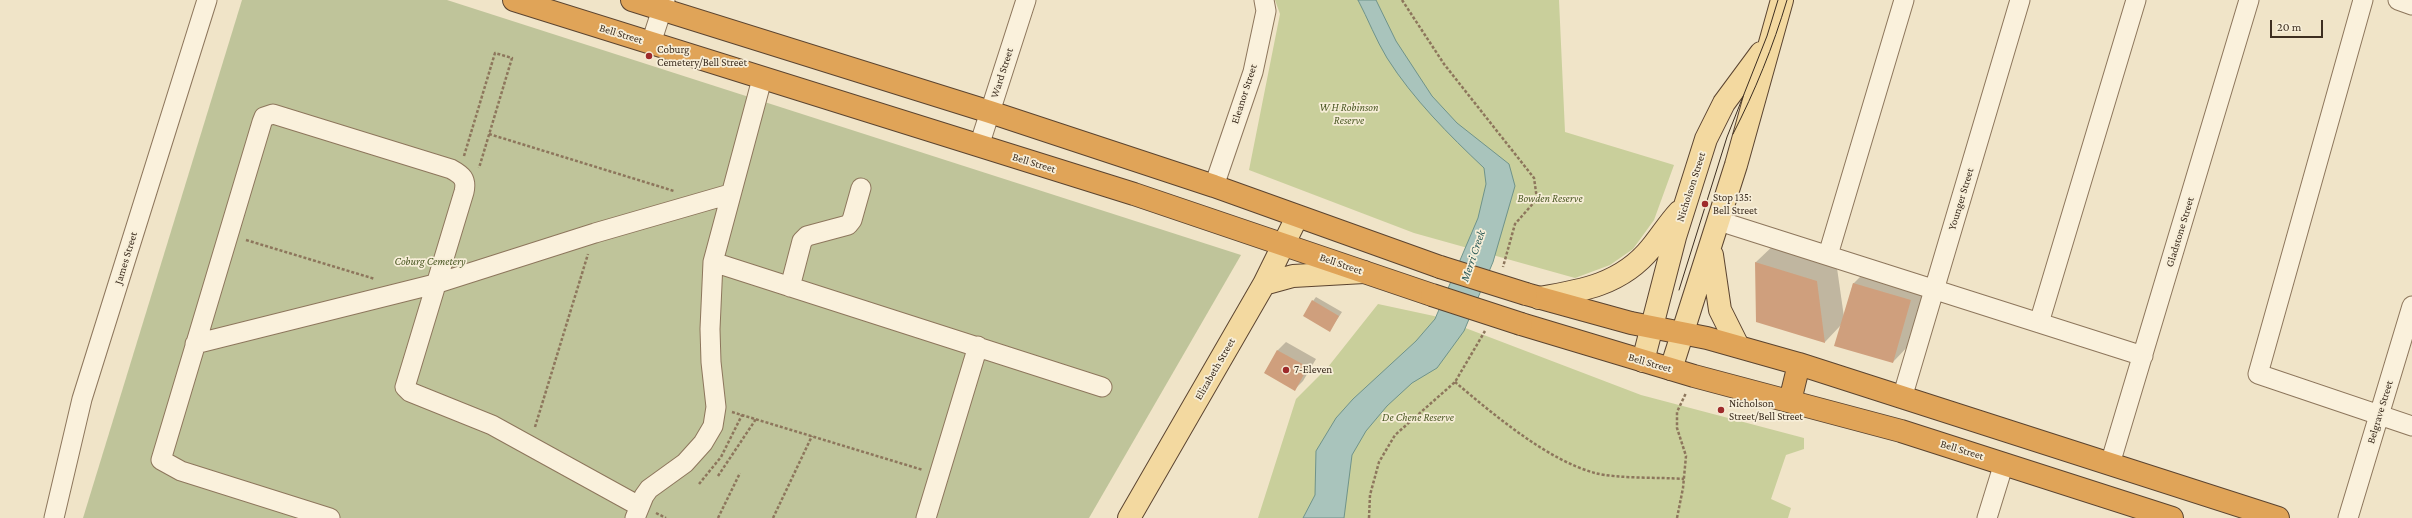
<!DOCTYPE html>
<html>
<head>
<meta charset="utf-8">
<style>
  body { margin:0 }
  #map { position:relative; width:2412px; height:518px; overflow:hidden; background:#f0e4c8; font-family:"Crimson Pro",serif }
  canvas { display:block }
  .scale { position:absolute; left:2270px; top:20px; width:53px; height:18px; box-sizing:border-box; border:2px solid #3d2e20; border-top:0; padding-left:5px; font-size:12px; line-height:14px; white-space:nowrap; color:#3d2e20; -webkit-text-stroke:3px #f7eed8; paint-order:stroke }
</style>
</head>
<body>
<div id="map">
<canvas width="2412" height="518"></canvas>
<div class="scale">20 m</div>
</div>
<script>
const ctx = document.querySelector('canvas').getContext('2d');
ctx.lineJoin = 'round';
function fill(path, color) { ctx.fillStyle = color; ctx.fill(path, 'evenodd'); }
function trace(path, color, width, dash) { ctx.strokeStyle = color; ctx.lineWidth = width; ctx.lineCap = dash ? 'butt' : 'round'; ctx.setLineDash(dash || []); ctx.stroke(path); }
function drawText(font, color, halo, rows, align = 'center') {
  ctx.font = font + ' "Crimson Pro",serif'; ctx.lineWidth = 3.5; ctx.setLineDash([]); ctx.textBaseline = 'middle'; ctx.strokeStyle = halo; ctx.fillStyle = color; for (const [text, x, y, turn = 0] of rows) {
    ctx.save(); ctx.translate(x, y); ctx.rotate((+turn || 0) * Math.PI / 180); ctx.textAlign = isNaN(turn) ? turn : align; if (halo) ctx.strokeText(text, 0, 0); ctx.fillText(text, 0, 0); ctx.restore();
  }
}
fill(new Path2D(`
  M1275,0h284l6,132 109,33 -20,55 -21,29 -23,16 -35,13 -161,-45 -165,-63 31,-156z
  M1378,304l56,12 207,79 163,43v11l-18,6 -15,44 20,9 -3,10h-530l38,-119 32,-32z`), '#c9cf9b');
fill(new Path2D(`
  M242,0h205l794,255 -152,263h-1006z`), '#bfc49a');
const water = new Path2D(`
  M1358,0h18l20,41 36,55 25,27 52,41 6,22 -22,76 -29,69 -27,37 -25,15 -25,23 -21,25 -14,24 -8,63h-41l12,-23 1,-44 20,-33 17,-19 63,-58 19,-22 43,-101 8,-34 -2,-16c-35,-33 -71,-69 -97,-110 -11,-18 -19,-39 -29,-58z`);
fill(water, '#a9c4bc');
trace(water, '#6f938a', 1);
fill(new Path2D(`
  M1776,243l60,18 8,56 9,-33 20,-20 57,17 -18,61 -19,20 -52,-37 -16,17 -68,-21 -1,-59z
  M1316,297l26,15 -12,18 -17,-29z
  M1286,342l30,17 -13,22 -8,8 -30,-16 13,-23z`), '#0003');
fill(new Path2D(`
  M1755,262l62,19 8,62 -69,-21z
  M1853,283l58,17 -18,63 -59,-17z
  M1312,300l27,16 -9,16 -27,-16z
  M1277,350l31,17 -13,24 -31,-18z`), '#cf9f7d');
const minor = new Path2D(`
  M2363,0l-105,374 154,52
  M2398,0l14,5
  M651,43l14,-43
  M979,146l47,-146
  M1214,186l39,-114 13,-61 -2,-11
  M1719,221l424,135
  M1828,255l76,-255
  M713,262l389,125
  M790,287l12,-46 5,-5 41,-11 4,-5 9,-32
  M2039,323l97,-323
  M195,344l240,-60 160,-51 135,-39
  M1902,398l118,-398
  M2110,464l139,-464
  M54,518l28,-119 125,-399
  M330,518l-149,-47 -20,-11 101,-338 2,-5 9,-3 178,55c11,6 16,10 13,23l-59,195 5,5 82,33 147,81
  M635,518l9,-22 5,-7 36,-26 18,-20 10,-17 3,-19 -5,-45 -1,-33 3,-67 49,-183
  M926,518l52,-172
  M1987,518l17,-55
  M2348,518l64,-212`);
const major = new Path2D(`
  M1712,255l8,55 18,36
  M1264,284l29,-8 71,-4
  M1539,298c43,-7 83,-14 112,-50 10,-12 17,-24 28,-36
  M1643,361l32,-124 31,-98 18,-36 37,-50
  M1671,369l65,-204 46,-165
  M1129,518l135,-234 33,-67`);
const highway = new Path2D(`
  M514,0l620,194 298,101
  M632,0l358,112 224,74 226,81
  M1526,294l105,29 76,15 92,26 479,154
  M1521,324l173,52 207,55 271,87
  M1790,401l9,-37`);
trace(minor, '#8d765c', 21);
trace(major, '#5b4430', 24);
trace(highway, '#5b4430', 24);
trace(new Path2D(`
  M1402,0l42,64 90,114 3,21 -22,25 -12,43
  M489,134l185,57
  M464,156l31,-103 17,5 -33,110
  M246,240l129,39
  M1455,382c38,32 92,78 140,91 23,6 65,4 89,6
  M732,412l191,58
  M535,427l53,-173
  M718,476l38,-57
  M699,484l22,-27 21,-42
  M656,513l10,5
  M718,518l22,-45
  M773,518l39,-82
  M1369,518l1,-23 9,-33 16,-27 60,-53 30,-51
  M1677,518l6,-30 3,-32 -9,-28v-16l9,-19`), '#8d765c', 2.5, [3, 2]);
trace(minor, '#faf1dc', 19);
trace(major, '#f3d9a0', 22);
trace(highway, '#e0a458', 22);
trace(new Path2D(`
  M1733,134c22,-43 40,-87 54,-134
  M1679,290l48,-153 40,-101 11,-36`), '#3d2e20', 1);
const highwayBridge = new Path2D(`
  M1440,267l86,27
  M1432,295l89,29`);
trace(highwayBridge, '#5b4430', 24, []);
trace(highwayBridge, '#e0a458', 22);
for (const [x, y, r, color] of [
  [649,56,4,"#9e2a2b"],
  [1705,204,4,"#9e2a2b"],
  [1286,370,4,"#9e2a2b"],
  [1721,410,4,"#9e2a2b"]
]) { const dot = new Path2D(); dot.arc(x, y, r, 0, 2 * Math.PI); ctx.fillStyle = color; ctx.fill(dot); trace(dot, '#f7eed8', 1.5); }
drawText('11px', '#3d2e20', '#f7eed8', [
  ["Bell Street",621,34,17],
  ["Ward Street",1002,73,-72],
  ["Eleanor Street",1244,94,-72],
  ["Bell Street",1034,163,17],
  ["Nicholson Street",1691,187,-72],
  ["Younger Street",1961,199,-73],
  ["Gladstone Street",2180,232,-73],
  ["James Street",126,258,-73],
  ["Bell Street",1341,264,19],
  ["Bell Street",1650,363,16],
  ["Elizabeth Street",1215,369,-60],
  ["Belgrave Street",2380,412,-73],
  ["Bell Street",1962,450,17]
]);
drawText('11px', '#3d2e20', '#f7eed8', [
  ["Coburg",657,50],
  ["Cemetery/Bell Street",657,63],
  ["Stop 135:",1713,198],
  ["Bell Street",1713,211],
  ["7-Eleven",1294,370],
  ["Nicholson",1729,404],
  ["Street/Bell Street",1729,417]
], 'left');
drawText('italic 11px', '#4d5a26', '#f7eed8', [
  ["W H Robinson",1349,108],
  ["Reserve",1349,121],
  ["Bowden Reserve",1550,199],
  ["Coburg Cemetery",430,262],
  ["De Chene Reserve",1418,418]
]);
drawText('italic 12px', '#2f5d5a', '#f7eed8', [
  ["Merri Creek",1473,256,-71]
]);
</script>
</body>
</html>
